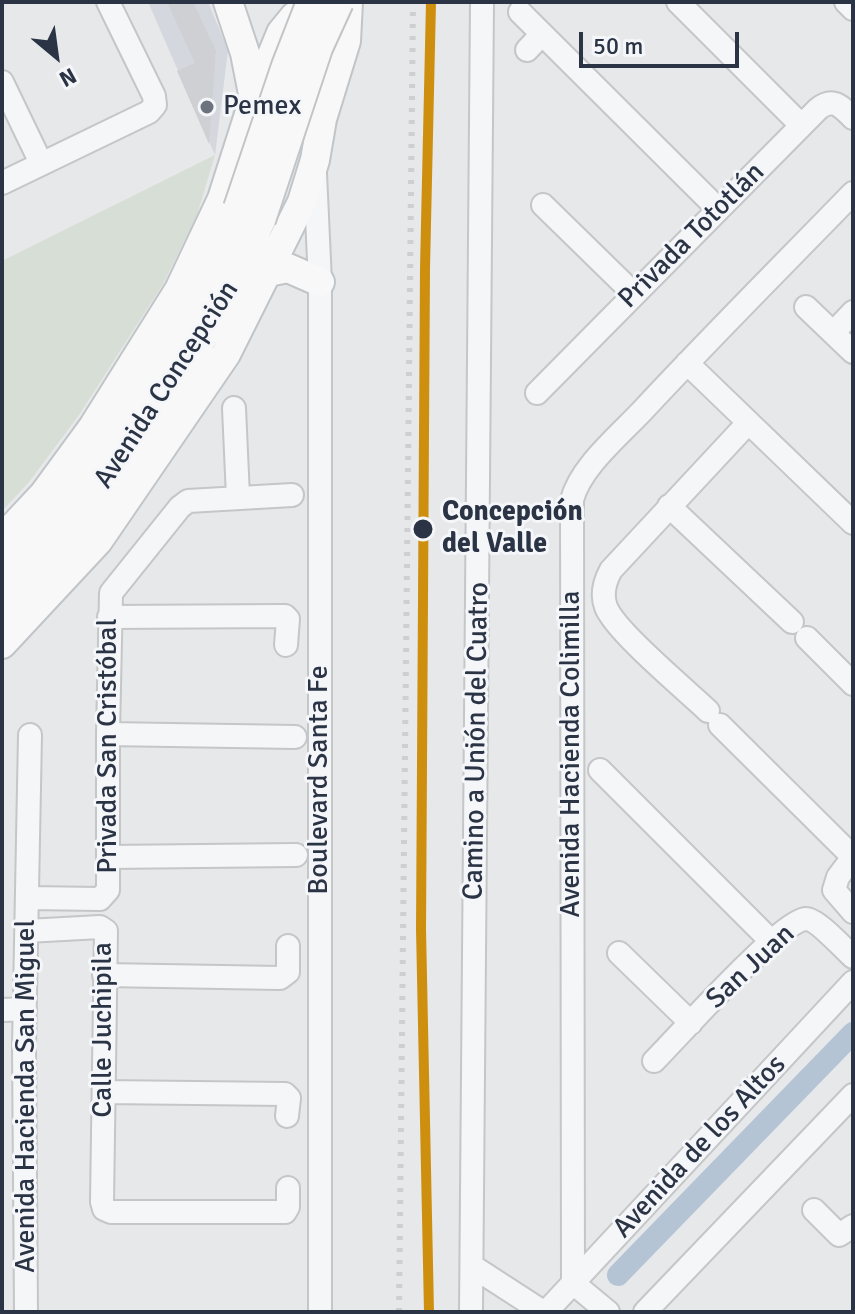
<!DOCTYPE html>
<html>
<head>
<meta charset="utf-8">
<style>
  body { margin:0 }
  #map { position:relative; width:855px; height:1314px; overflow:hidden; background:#e6e8ea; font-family:Signika,sans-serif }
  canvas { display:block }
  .frame { position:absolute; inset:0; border:4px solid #2b3445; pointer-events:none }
  .north { position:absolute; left:16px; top:16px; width:80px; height:80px; -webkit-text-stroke:6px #f4f6f9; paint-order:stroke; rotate:151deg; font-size:22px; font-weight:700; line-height:32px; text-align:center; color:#2b3445 }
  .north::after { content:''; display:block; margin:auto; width:28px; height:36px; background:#2b3445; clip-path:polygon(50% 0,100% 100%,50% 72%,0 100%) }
  .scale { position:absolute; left:579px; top:32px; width:160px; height:36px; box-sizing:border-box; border:4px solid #2b3445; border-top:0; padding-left:10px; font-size:24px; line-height:28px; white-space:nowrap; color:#2b3445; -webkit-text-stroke:6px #f4f6f9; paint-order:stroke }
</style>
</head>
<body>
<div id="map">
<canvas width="855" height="1314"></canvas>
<div class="frame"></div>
<div class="north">N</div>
<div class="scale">50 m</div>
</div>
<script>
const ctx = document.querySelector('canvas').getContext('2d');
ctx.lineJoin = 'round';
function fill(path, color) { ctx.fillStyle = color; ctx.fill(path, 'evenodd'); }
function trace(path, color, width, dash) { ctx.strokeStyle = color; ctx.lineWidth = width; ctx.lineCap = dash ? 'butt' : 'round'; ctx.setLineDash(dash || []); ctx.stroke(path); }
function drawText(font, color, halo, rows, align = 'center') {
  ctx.font = font + ' Signika,sans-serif'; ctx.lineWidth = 6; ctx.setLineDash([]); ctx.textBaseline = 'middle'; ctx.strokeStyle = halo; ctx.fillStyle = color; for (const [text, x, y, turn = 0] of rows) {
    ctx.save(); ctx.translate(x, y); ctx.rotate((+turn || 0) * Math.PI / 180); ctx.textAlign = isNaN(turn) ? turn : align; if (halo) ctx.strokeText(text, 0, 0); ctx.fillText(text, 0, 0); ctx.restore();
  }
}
fill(new Path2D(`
  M148,2h60l20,48 -13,105z`), '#d4d7dd');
fill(new Path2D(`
  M215,155l-18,60 -34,69 -84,131 -50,67 -27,29v-250z`), '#d6ded6');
trace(new Path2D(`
  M618,1275l235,-242`), '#b4c4d5', 22);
fill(new Path2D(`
  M167,2h26l23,49 -7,93 -32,-73 18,-8z`), '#ced0d3');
const minor = new Path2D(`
  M678,2l123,123
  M846,2l7,7
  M520,12l198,197
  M527,50l15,-16
  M2,82l39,81
  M315,173l5,109v1030
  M2,183l147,-71 6,-7 -1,-9 -46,-94
  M543,205l91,89
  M806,307l47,45
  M833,333l20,-21
  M687,363l166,160
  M537,393l281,-284c15,-12 23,-3 35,9
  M234,408l4,89
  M669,506l123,116
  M109,617l176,-1 3,3 -2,26
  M807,638l46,46
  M708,711c-22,-21 -93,-80 -102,-104 -5,-13 -1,-26 5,-37l137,-147
  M720,725l133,132
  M108,734l187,3
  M600,770l171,171
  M108,857l188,-2
  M853,857l-15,20 -4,13 19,22
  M28,898l72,1 8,-9v-156l3,-141 69,-86 8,-6 104,-6
  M27,931l73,-4 6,4 -4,271 2,7 7,3h174l3,-5v-19
  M619,953l72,70
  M104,975l176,3 8,-6v-26
  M2,1010l23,-1
  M654,1061c23,-23 128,-141 152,-142 11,0 38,30 47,38
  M104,1092l181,2 4,4 -2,18
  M814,1210l25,25 14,-9
  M472,1266l71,46
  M573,1283l-1,-783c8,-33 49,-66 72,-91 68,-73 139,-144 209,-216
  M573,1283l35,29
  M26,1312l-2,-265 6,-312
  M471,1312l11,-1310
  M546,1312l307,-330
  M645,1312l208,-217`);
const major = new Path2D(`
  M228,2l17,51 9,46
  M268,272l20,-4 32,14
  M2,539l42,-45 49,-67 86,-137 43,-91 32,-100 27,-66 14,-17 20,-9
  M2,573c68,-70 124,-154 173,-239 23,-41 48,-81 63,-126
  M2,608c106,-112 198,-245 259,-388
  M2,644l96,-103 128,-187 76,-152 13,-42 7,-41 24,-78 2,-39`);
trace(minor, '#c4c6c8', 26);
trace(major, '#c2c5c8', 32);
trace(minor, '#f5f6f7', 22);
trace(major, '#f8f8f8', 28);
trace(new Path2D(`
  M399,1312l14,-1310`), '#cecfd2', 6, [4, 8]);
const majorBridge = new Path2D(`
  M238,208l48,-142 25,-64
  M261,220l57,-172 21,-46`);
trace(majorBridge, '#c2c5c8', 32, []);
trace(majorBridge, '#f8f8f8', 28);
trace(new Path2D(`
  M429,1312l-8,-383 4,-661 6,-266`), '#ce8f0e', 10);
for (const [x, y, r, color] of [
  [207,107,8,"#6c737f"],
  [423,529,11,"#2b3445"]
]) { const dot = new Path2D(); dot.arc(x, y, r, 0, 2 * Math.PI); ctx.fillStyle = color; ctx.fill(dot); trace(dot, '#f4f6f9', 3); }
drawText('28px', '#2b3445', '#f4f6f9', [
  ["Pemex",223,107]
], 'left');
drawText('28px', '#2b3445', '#f4f6f9', [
  ["Privada Tototlán",692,236,-45],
  ["Avenida Concepción",167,385,-57],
  ["Camino a Unión del Cuatro",477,741,-89],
  ["Privada San Cristóbal",109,746,-90],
  ["Avenida Hacienda Colimilla",572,754,-90],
  ["Boulevard Santa Fe",320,780,-90],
  ["San Juan",751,967,-43],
  ["Calle Juchipila",104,1030,-90],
  ["Avenida Hacienda San Miguel",27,1096,-90],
  ["Avenida de los Altos",700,1147,-47]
]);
drawText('bold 28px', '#2b3445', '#f4f6f9', [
  ["Concepción",442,513],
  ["del Valle",442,545]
], 'left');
</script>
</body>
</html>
